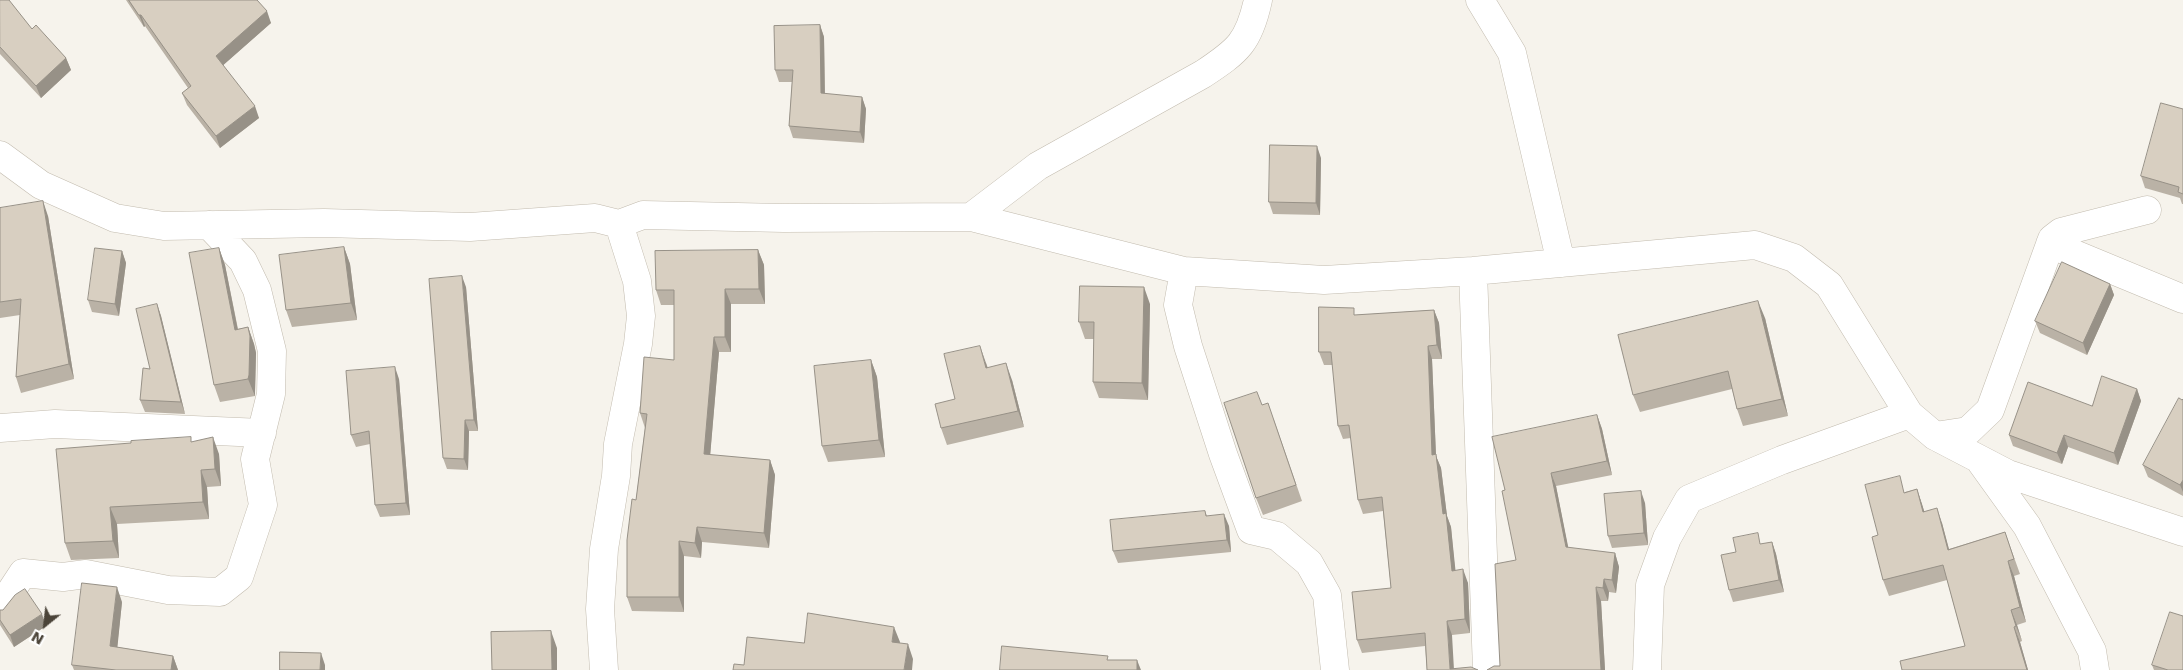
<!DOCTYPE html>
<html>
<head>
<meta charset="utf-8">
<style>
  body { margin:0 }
  #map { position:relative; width:2183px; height:670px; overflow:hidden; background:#f6f3ec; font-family:"DejaVu Sans",sans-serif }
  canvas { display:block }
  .north { position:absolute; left:20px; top:600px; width:50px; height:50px; -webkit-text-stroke:4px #fff; paint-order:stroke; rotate:209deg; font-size:14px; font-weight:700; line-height:20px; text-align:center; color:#4b4439 }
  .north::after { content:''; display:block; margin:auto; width:18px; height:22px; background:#4b4439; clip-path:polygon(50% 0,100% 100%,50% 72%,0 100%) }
</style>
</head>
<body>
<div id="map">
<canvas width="2183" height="670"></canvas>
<div class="north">N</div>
</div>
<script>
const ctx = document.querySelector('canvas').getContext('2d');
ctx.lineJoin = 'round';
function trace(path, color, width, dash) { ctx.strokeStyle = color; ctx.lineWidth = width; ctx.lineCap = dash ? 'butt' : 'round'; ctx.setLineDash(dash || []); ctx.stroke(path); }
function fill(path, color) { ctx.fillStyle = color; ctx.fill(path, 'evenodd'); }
const minor = new Path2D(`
  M1480,0l32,53 49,210
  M0,155l41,30 74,33 49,8 160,-3 146,4 125,-9 24,6 24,-9 141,3 187,-1 213,54 140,9 149,-9 282,-26 39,13 35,27 80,129 26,22 73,38 175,58
  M971,217l67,-51 165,-92c35,-23 46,-32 55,-74
  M2050,244l133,55
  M1184,271l-6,34 10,41 35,108 28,76 26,6 32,27 18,32 8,75
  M1473,271l14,399
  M0,428l55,-4 207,9
  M1935,436l33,-5 22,-21 62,-171 9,-7 86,-22
  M1981,462l46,64 65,125 3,19
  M0,608l23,-35 40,4 23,-3 82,16 52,2 19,-15 24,-72 -8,-46 16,-65 1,-43 -15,-61 -14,-29 -34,-36
  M604,670l-4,-61 4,-60 12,-73 2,-32 20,-100 3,-28 -4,-35 -18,-57
  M1647,670l3,-85 17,-47 22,-39 93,-39 127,-46`);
trace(minor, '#c2bbae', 29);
trace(minor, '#fff', 28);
fill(new Path2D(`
  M0,0l32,29 34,29 5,12 -30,28 -41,-44z
  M126,0h131l14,23 -48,42 36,53 -39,30 -33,-43 -5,-12 6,-5 -43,-62 -1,1z
  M820,25l4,12 1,57 37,3 4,12 -2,34 -71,-5 -4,-12 3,-44h-13l-4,-12z
  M2183,109v95h-1l-2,-6 -35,-10 -4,-12z
  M1321,158l-1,57 -47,-1 -4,-12z
  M0,208l48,8 26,163 -53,14 -5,-16 4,-62 -20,3z
  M344,247l6,17 7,56 -65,7 -6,-17z
  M219,248l6,17 13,64 10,-2 6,17 2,9 -1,39v4l-35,6 -6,-17z
  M758,250l6,15 1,39h-34v48h-12l-9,103 60,5 5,15 -6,73 -67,-6 -1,16 -17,-2v56l-52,-1 -5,-14 9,-97 9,-72 -5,-15 34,-53v-55h-13l-5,-15z
  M122,251l4,12 -7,53 -27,-4 -4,-12z
  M2110,284l4,11 -27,60 -47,-22 -5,-12z
  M466,287l12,144h-9l-1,39 -21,-1 -4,-11z
  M157,304l4,12 24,98 -40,-2 -5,-12 10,-31z
  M1150,304l-2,96 -49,-2 -6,-16 1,-43h-9l-6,-17z
  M1434,310l5,13 3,36h-10l4,97 5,12 6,48 4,11 4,44 13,12 2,50 -18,2 -25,35 -2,-24 -63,7 -5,-13 34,-52 -8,-77 -20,3 -5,-14 -7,-62 -8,1 -5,-13 -5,-61h-9l-5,-13 38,-37z
  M1765,318l23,98 -45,10 -6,-17 -5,-20 -92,23 -7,-17z
  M871,360l6,17 8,80 -57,5 -6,-16z
  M986,363l2,5 24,12 12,47 -77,18 -6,-17 14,-29z
  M399,379l11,136 -30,2 -5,-12 -5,-61 -14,3 -5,-12z
  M2137,389l4,12 -23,64 -50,-18 -6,17 -49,-18 -4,-11 83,-29z
  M2183,399v97l-35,-19 -5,-12z
  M1262,405l12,15 28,81 -39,14 -7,-17z
  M1597,415l5,14 10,46 -56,11 12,62 47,5 4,14 -3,26 -7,-1 -1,9h-7l4,69h-118l13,-4 16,-106 -11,-70z
  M193,442l26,12 2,32 -14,1 2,32 -92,5 2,34 -48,2 -6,-17z
  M1917,489l7,22 18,12 7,26 56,-17 15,42 -6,2 12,46 -9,3 5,16 -2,1 8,28h-126l63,-24 -18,-66 -58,16 -6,-16 -5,-45 27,-43z
  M1645,503l3,42 -36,3 -4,-12z
  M1205,511l2,5 22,10 2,26 -113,11 -5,-12z
  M1772,542l4,12 8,38 -51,10 -4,-12 7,-38 26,-8z
  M122,602l-5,45 56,9 5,14h-104l-2,-5z
  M0,610l46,16 -32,21 -14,-22z
  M2152,665l31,5h-29z`), '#bab2a6');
fill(new Path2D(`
  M267,11l4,12 -51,45 -4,-12z
  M139,15h2l4,11 -1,1z
  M820,25l4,12 1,68 -4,-12z
  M66,58l5,12 -30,28 -5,-12z
  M862,97l4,12 -2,34 -4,-11z
  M255,106l4,12 -39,30 -4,-12z
  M1317,146l4,12 -1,57 -4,-12z
  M43,201l5,15 26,163 -5,-15z
  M344,247l6,17 7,56 -6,-17z
  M219,248l6,17 16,81 -6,-16z
  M758,250l6,15 1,39 -6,-15z
  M122,251l4,12 -7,53 -4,-12z
  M462,276l4,11 12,144 -4,-11z
  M2110,284l4,11 -27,60 -4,-12z
  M1144,287l6,17 -2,96 -6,-17z
  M725,289l6,15v48l-6,-15z
  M1758,301l7,17 23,98 -6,-17z
  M157,304l4,12 24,98 -4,-12z
  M1434,310l5,13 3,36 -5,-14z
  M248,327l6,17 2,9 -1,39v4l-7,-17z
  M714,337l5,15 -10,117 -5,-15z
  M980,346l6,17 6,22 -6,-17z
  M1428,346l4,13 4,97 5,12 6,48 4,11 6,58 -5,-14 -9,-57 -11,-59z
  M871,360l6,17 8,80 -6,-17z
  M1006,363l6,17 12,47 -6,-16z
  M395,367l4,12 11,136 -4,-12z
  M2137,389l4,12 -23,64 -4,-12z
  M1597,415l5,14 10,46 -5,-14z
  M465,420l4,11 -1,39 -4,-11z
  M2064,435l4,12 -6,17 -5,-11z
  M213,437l6,17 2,32 -6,-17z
  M770,460l5,15 -6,73 -5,-15z
  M201,470l6,17 2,32 -6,-17z
  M1551,473l5,13 15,75 -5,-14z
  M2183,480v12l-3,-7z
  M1917,489l5,15 7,23 -6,-15z
  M1641,491l4,12 3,42 -4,-12z
  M110,507l7,17 2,34 -6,-17z
  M1937,508l5,15 11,42 -5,-15z
  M1224,514l5,12 2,26 -4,-12z
  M697,527l5,15 -1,16 -6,-15z
  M679,541l5,15v56l-5,-15z
  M1772,542l4,12 8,38 -5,-12z
  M1615,553l4,14 -3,26 -4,-13z
  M2008,561l6,15 12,46 -6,-15z
  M1463,569l5,14 2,50 -5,-14z
  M1604,579l5,13 -1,9 -5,-13z
  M117,587l5,15 -6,59 -6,-15z
  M1596,587l5,14 4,69h-4z
  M2011,610l6,15 5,16 -6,-15z
  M42,614l4,12 -32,21 -4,-12z
  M1447,621l5,14 2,35 -4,-1z
  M894,627l6,15 -3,14 -5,-14z
  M2014,627l6,15 8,28h-1z
  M551,631l6,17v22h-5z
  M908,644l5,15 -1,11h-8z
  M321,653l4,12v5h-5z
  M173,656l5,14h-7z
  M1137,660l4,10h-4z`), '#979187');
const building = new Path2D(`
  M0,0h9l23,29 4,-4 30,33 -30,28 -36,-39z
  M129,0h128l10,11 -51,45 39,50 -39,30 -34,-43 9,-7 -50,-71h-2z
  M820,25l1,68 41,4 -2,35 -71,-6 4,-56h-18l-1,-44z
  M2161,103l22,6v85l-5,-2 1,-5 -38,-11z
  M1270,145l47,1 -1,57 -47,-1z
  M43,201l26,163 -53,13 5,-78 -21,3v-94z
  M344,247l7,56 -65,7 -7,-55z
  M95,248l27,3 -7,53 -27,-4z
  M219,248l16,82 13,-3 2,9 -1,39 -1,4 -34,6 -25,-132z
  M758,250l1,39h-34v48h-11l-10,117 66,6 -6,73 -67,-6 -2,16 -16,-2v56h-52v-57l5,-41 4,1 11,-86 -7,-1 4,-56 30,3v-70h-18l-1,-39z
  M2062,262l48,22 -27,59 -48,-22z
  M462,276l12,144h-9l-1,39 -21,-1 -14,-179z
  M1080,286l64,1 -2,96 -49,-1 1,-60h-15z
  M1758,301l24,98 -45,10 -9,-38 -95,24 -15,-60z
  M157,304l24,98 -41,-2 3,-32 7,1 -14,-60z
  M1319,307l35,1v7l80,-5 3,35 -9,1 4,109 4,-1 7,60 3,-1 6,58 11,-2 2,50 -18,2 3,48 21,-2 7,3h-51l-2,-37 -68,7 -5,-48 39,-4 -9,-91 -24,3 -9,-75 -11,1 -7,-74h-12z
  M980,346l6,22 20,-5 12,48 -77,17 -6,-24 20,-5 -11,-45z
  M871,360l8,80 -57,6 -8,-80z
  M395,367l11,136 -31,2 -6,-74 -18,4 -5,-64z
  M2102,376l35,13 -23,64 -50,-18 -7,18 -48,-18 19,-53 64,24z
  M1257,392l5,13 6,-2 28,82 -40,13 -32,-95z
  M2179,398l3,2 1,-1v81l-3,5 -37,-20z
  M1597,415l10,46 -56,12 15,74 49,6 -3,27 -8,-1 -1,9 -7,-1 5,83h-114l7,-4h6l-5,-102 21,-4 -14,-69 3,-1 -13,-53z
  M191,437v5l22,-5 2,32 -14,1 2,32 -93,5 3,34 -48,2 -9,-94 75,-6v-2z
  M1900,476l4,17 13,-4 6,23 14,-4 11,42 57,-18 9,27 -6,2 12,46 -9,3 5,16 -2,1 13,43h-125l-2,-9 65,-15 -22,-81 -60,15 -11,-43 6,-2 -13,-50z
  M1641,491l3,42 -36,3 -4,-42z
  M1205,511l1,5 18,-2 3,26 -114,11 -3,-31z
  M1758,533l2,11 12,-2 7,38 -50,10 -8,-35 15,-3 -3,-14z
  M82,583l35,4 -7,59 63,10 -2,14h-55l-44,-5z
  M25,589l17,25 -32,21 -10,-15v-10h3l12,-15z
  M2170,612l13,4v54h-15l-16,-5z
  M808,613l86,14 -2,15 16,2 -4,26h-171l1,-6 10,1 3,-28 57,6z
  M551,631l1,39h-60l-1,-38z
  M1002,646l106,10 -1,4h30v10h-137z
  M280,652l41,1 -1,17h-40z`);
fill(building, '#d8cfc1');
trace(building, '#979187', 1);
</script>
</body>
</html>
